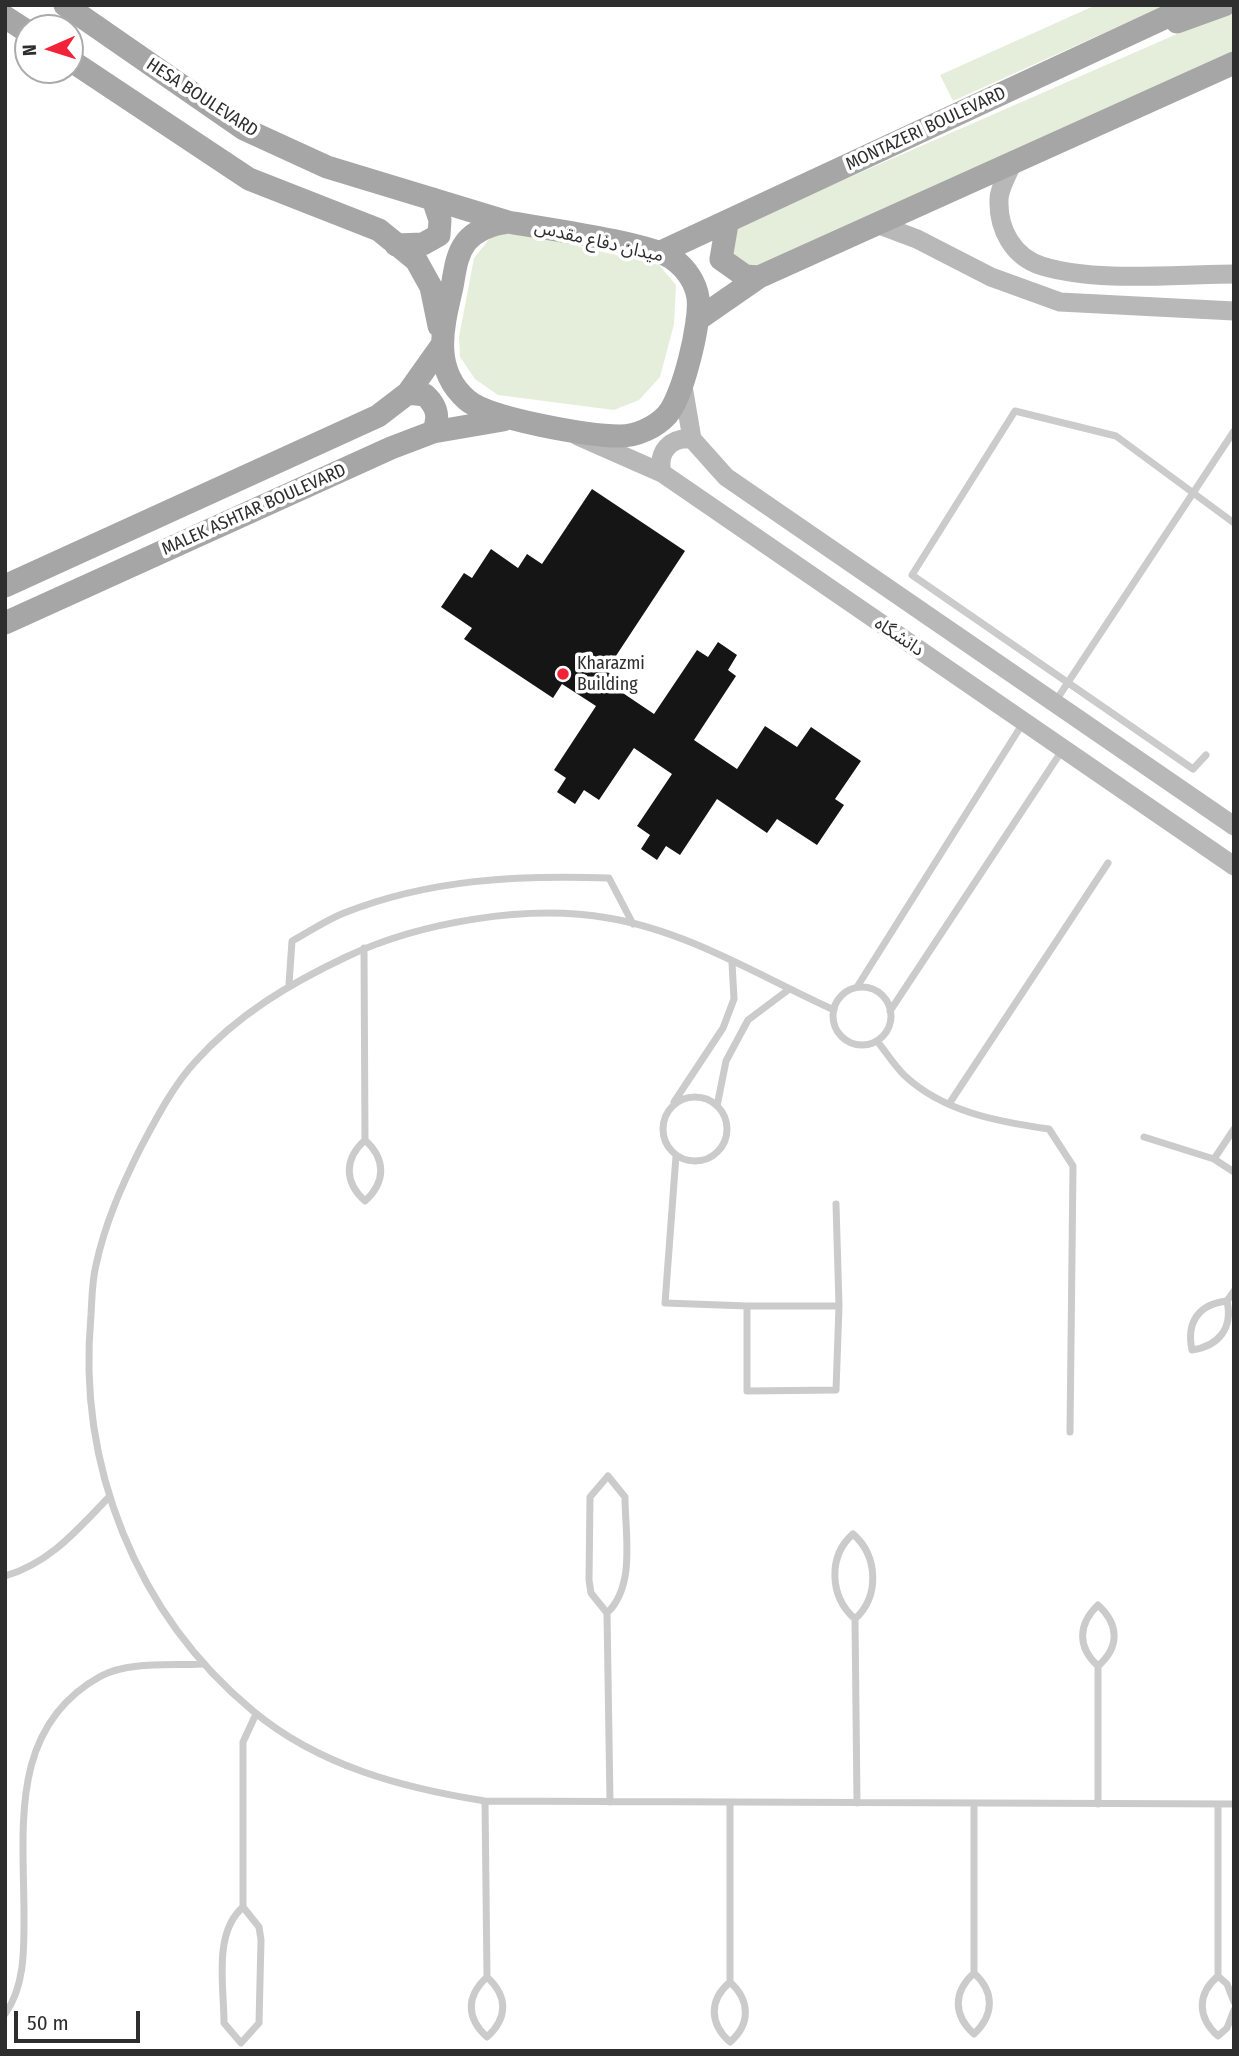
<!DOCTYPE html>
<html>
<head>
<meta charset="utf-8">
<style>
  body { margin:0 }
  #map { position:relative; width:1239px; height:2056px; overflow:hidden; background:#fff; font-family:"Fira Sans Condensed",sans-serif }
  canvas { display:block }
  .frame { position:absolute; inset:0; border:7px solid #2e2e2e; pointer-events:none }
  .north { position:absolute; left:14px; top:14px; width:70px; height:70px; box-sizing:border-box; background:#fff; border:2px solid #ababab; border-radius:50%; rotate:267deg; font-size:19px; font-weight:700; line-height:28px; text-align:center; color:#2e2e2e }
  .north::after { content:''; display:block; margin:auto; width:24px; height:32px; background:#f22338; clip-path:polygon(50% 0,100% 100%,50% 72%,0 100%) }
  .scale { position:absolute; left:14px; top:2011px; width:126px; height:32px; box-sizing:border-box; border:4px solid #2e2e2e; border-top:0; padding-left:9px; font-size:21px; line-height:24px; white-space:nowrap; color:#2e2e2e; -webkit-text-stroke:5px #fff; paint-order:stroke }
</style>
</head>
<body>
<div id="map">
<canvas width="1239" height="2056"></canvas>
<div class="frame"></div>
<div class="north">N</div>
<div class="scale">50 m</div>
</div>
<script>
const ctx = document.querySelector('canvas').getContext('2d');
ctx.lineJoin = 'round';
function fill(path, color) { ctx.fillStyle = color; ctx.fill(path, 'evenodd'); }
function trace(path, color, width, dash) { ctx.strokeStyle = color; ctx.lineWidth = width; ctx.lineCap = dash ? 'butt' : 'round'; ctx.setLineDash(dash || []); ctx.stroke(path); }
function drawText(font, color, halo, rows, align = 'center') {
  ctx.font = font + ' "Fira Sans Condensed","Noto Sans Arabic",sans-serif'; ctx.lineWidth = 7; ctx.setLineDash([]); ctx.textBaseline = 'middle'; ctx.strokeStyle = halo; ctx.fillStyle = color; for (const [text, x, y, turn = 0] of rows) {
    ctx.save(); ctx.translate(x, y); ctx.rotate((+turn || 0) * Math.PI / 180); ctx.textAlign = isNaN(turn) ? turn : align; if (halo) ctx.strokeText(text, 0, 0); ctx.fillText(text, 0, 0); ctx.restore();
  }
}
fill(new Path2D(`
  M1096,5h70l-213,96 -13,-26z
  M1234,9v47l-476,217 -31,-16 9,-30z
  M509,230l150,35 17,20 -2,39 -14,53 -21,23 -25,10 -116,-15 -23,-16 -15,-22 -1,-20 15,-79 17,-21z`), '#e5eddb');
fill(new Path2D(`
  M592,489l93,62 -79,120 10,6 -5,8 43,29 43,-64 11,7 10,-15 19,13 -9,15 8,6 -42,64 43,29 28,-43 32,21 14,-20 50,34 -26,38 9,6 -27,40 -40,-26 -10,14 -50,-34 -37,56 -14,-9 -9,14 -16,-11 9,-14 -13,-9 35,-52 -38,-26 -35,52 -15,-10 -9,14 -18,-12 9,-14 -12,-8 42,-64 -34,-22 -9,14 -89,-59 8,-11 -31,-21 23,-34 8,5 19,-29 27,19 9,-14 15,10z`), '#151515');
trace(new Path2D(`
  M1055,702l179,-271
  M1206,755l-13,14 -281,-194 103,-164 101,25 118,87
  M364,948l1,192
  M289,984l3,-43c17,-9 34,-21 52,-28 86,-34 173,-38 265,-35l24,46
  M857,987l166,-264
  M833 1016a29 29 0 1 1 58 0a29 29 0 1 1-58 0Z
  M834,1010c-73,-33 -146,-79 -226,-92 -81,-14 -188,4 -262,39 -57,27 -109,58 -151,105 -22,24 -39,57 -54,85 -19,38 -36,76 -45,118 -4,16 -4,33 -5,50 -14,150 45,299 162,396 66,55 150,77 232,90l749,3
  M890,1011l173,-262
  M877,1041c9,11 17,24 27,34 39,37 95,47 145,54l24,37 -3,266
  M663 1129a32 32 0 1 1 64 0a32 32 0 1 1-64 0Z
  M674,1102l49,-74 11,-29 -2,-36
  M949,1104l159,-241
  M717,1106l9,-45 22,-41 40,-30
  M1144,1137l70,22 20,13
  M365,1140c21,19 21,42 0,61 -21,-19 -21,-42 0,-61z
  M676,1156l-11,147 82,3v85l89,-1 3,-84 -3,-102
  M1214,1159l20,-30
  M1227,1301c6,27 -8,45 -35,49 -6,-28 7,-46 35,-49z
  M1227,1301l7,-10
  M747,1306h92
  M608,1476l17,21c0,36 11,89 -18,116l-16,-20 -2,-13 1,-83z
  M853,1534c25,22 27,62 2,85 -26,-23 -27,-63 -2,-85z
  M5,1576c45,-13 72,-46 104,-79
  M1098,1605c21,19 22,42 0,61 -21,-19 -20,-42 0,-61z
  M607,1613l3,189
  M855,1619l2,184
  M485,1801l2,176
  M1098,1804v-138
  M243,1907l16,20 2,13 -2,83 -18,20 -17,-20c0,-37 -11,-90 19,-116z
  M243,1907v-165l13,-28
  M974,1973v-169
  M974,1973c21,19 20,42 0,61 -21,-19 -21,-42 0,-61z
  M1218,1976v-172
  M487,1977c21,19 21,41 0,60 -21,-19 -21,-41 0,-60z
  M730,1982v-180
  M730,1982c20,18 21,42 0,60 -21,-19 -21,-42 0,-60z
  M1234,2002l-7,-18 -9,-8c-21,18 -21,41 0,60l9,-8 7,-18
  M5,2014c20,-28 19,-65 19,-98 0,-88 -16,-189 77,-240 28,-15 70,-10 101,-12`), '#cbcbcb', 7);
trace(new Path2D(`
  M1014,160c-5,12 -15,28 -15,40 -1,29 14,57 43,66 57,17 132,8 192,8
  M877,224l40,15 74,38 69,25 174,9
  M682,380l10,59 34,38 508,349
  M578,436l84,37 572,393
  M662,473c-5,-21 8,-36 30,-34`), '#b8b8b8', 19);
trace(new Path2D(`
  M65,5l179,124 83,38 181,55
  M5,17l23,15
  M1177,22l47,-17
  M70,60l179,119 130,51 37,30 15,27 8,39
  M508,222c33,6 143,21 165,37 13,9 23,24 25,39 3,24 -15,99 -31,117 -11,12 -30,21 -47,21 -31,0 -131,-17 -153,-36 -36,-31 -24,-74 -15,-113 3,-16 4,-32 14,-45 11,-13 26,-18 42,-20z
  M727,224l-6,35 24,17 14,1
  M396,245l27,-1 16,-9 1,-15 -7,-21
  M661,252l531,-247
  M697,320l62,-43 475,-214
  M408,393l17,2c12,11 15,22 8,37
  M5,586l373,-170 30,-23 34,-48
  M5,623l386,-175 42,-16 70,-12`), '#a6a6a6', 23);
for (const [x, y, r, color] of [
  [563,674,7,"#f22338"]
]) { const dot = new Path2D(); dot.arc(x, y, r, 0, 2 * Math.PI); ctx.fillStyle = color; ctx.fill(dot); trace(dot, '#fff', 2.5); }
drawText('18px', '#2e2e2e', '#fff', [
  ["HESA BOULEVARD",202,98,33],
  ["MONTAZERI BOULEVARD",926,129,-25],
  ["میدان دفاع مقدس",599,242,13],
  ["MALEK ASHTAR BOULEVARD",254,510,-24],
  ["دانشگاه",899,637,34]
]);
drawText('18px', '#2e2e2e', '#fff', [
  ["Kharazmi",577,664],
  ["Building",577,685]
], 'left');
</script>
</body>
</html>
